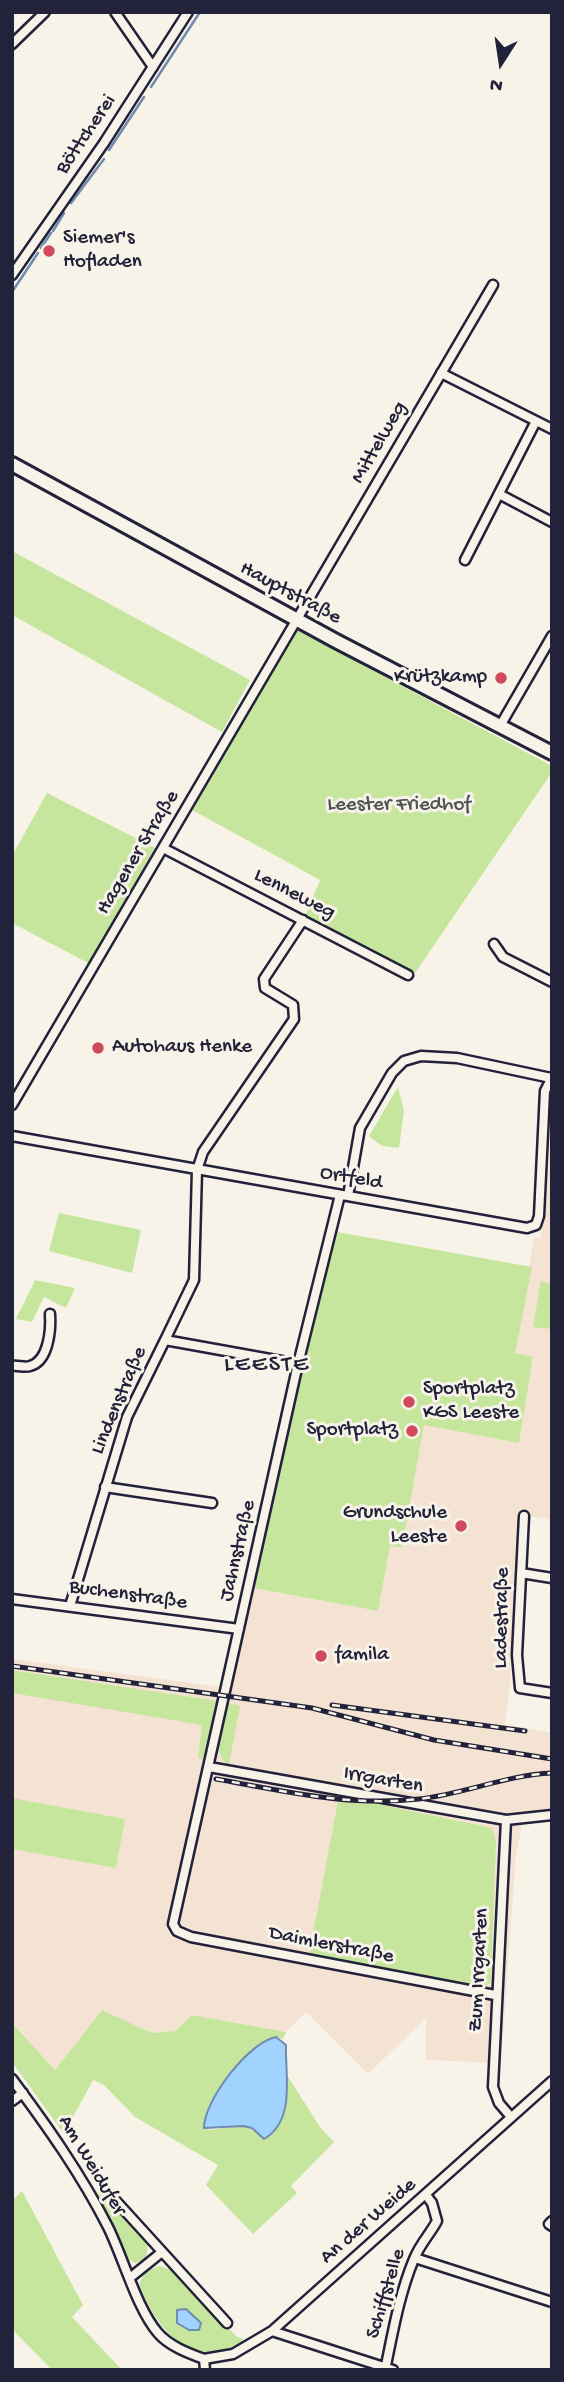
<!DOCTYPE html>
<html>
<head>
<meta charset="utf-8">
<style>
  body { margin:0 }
  #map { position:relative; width:564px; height:2382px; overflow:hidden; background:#f7f3e8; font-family:"Gochi Hand",sans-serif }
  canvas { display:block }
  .frame { position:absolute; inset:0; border:14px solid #22223b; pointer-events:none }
  .north { position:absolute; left:466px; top:28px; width:70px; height:70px; -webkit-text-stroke:5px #f7f3e8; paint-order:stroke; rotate:192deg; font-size:19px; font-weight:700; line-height:28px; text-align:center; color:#22223b }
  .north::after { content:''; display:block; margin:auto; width:24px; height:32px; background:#22223b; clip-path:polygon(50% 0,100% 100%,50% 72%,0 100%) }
</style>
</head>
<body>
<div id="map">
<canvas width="564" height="2382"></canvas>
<div class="frame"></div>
<div class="north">N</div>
</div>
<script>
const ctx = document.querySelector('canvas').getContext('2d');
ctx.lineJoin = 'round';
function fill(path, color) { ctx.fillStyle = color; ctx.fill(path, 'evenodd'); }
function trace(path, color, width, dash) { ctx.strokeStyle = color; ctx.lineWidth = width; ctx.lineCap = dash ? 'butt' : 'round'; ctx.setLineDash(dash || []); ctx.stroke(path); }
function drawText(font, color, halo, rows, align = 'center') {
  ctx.font = font + ' "Gochi Hand",sans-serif'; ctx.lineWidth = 6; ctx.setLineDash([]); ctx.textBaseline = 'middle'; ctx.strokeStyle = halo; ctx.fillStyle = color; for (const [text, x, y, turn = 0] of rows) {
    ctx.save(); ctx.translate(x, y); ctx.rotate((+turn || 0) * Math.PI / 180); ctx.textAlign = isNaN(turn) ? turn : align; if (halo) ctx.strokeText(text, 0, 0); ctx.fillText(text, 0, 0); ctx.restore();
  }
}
fill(new Path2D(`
  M552,1086v434l-35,-6 -7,170 -5,40 47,9v87l-29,3 -7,31 -15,209 -75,-3v-42l-58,56 -62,-62 -20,20 -94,-17 -17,16 -23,2 -50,-23 -47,60 -43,-47v-364l210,28v5l8,1 24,-105 124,23 12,-65 12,2 22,-123 95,18 14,-85 -18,-4 19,-117 6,1 7,-43z`), '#f4e3d2');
fill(new Path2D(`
  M12,551l238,129 -28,52 -210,-117z
  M297,630l255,136v6l-137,201 -110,-56 15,-37 -128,-70z
  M47,793l108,55 -65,116 -78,-41v-67z
  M398,1087l6,24 -5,37 -17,-2 -13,-10z
  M59,1213l82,17 -9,43 -83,-22z
  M337,1232l195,35 -17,86 18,4 -14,86 -95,-18 -22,123 -12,-2 -12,65 -124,-23 49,-229z
  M35,1280l40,8 -9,20 -22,-11 -12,25 -16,-3z
  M541,1281l11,3v45l-19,-2z
  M12,1670l205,31 -14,58 -5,-1 4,-33 -190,-32z
  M228,1703l12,3 -11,59c-20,-12 -5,-43 -1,-62z
  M339,1796l153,32 4,12 -5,142 -8,6 -174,-33z
  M12,1798l113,21 -9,49 -104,-19z
  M102,2010l50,23 23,-2 17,-16 94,17 -3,7 -7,-2c-25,16 -53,36 -64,65 -3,8 -2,20 -3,28 20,-1 37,-10 51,6h9l16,-24v-40l35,55 14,15 -43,44 6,7 -44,41 -47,-49 12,-20 -83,-48 -31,-32 -11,-5 -29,54 -52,-72v-39l43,47z
  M95,2189l53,55 -2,14 -11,5 -9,-5 -33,-66z
  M22,2191l61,114 -11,12 50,53h-70l-40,-41v-128z
  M159,2266l16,5 61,65 8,4 8,-1c-8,5 -16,11 -25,13 -44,13 -75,-33 -88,-68l6,-12z`), '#c6e69e');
const water = new Path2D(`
  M276,2037l10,8c-1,31 10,75 -22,94l-12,-11 -9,-2 -39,2c0,-28 45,-86 72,-91z
  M186,2309l15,14 -2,7h-10l-12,-7v-13z`);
fill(water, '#a2d2fe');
trace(water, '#6f8cb0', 2);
trace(new Path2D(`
  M151,87l49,-75
  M109,150l35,-53
  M71,203l33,-44
  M53,231l11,-18
  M41,248l10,-15
  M12,292l26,-39`), '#6f8cb0', 2.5);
const street = new Path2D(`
  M115,12l38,55
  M12,44l33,-32
  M12,275l92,-132 84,-131
  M441,373l111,56
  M499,494l53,28
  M465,560l71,-139
  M500,726l52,-90
  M163,848l245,127
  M494,944l9,13 49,25
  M12,1105l481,-820
  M12,1136l515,92 9,-3 3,-9 6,-125 7,-14
  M340,1195l-42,169 -125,560 4,7 14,6 304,58
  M348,1196l12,-68 32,-55 12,-12 17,-5 36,2 94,20
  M165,1340l29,-60 3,-110 6,-18 91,-133 -1,-14 -28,-17 -1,-9 39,-59
  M12,1366c6,-1 13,2 18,0 19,-5 21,-37 20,-52
  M105,1487l107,16
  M524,1516l-7,139 3,33 32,5
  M521,1573l31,5
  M12,1599l227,30
  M70,1606l57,-189 38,-77 133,24
  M209,1767l297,53 46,-5
  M506,1820l-13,267 6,16 12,14
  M12,2079c35,47 69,95 96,148 15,30 29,82 50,106 11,13 30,20 46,26
  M12,2101l11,-8
  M116,2201l111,122
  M552,2221l-3,3 3,2
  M415,2258l137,44
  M131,2277l31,-25
  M272,2331l121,39
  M204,2359l29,-5 39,-23 280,-250
  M204,2359l1,11
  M385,2370c8,-38 14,-75 29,-111 6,-15 16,-25 23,-38l-5,-18 -6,-8`);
const secondary = new Path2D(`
  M12,464l324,177 216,112`);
trace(street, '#22223b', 13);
trace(secondary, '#22223b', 18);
trace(street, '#f7f3e8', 8);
trace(secondary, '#f7f3e8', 12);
const rail = new Path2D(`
  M12,1666l300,42 122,32 118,19
  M332,1705l193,26
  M216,1779c68,12 133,28 203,20 45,-5 87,-24 133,-26`);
trace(rail, '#22223b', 5);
trace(rail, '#f7f3e8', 2.5, [8]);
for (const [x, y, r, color] of [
  [49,251,7,"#d1495b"],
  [501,678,7,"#d1495b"],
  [98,1048,7,"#d1495b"],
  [409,1402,7,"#d1495b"],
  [412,1431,7,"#d1495b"],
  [461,1526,7,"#d1495b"],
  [321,1656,7,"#d1495b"]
]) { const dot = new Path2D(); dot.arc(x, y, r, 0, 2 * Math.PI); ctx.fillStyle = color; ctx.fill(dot); trace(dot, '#f7f3e8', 2.5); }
drawText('21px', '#22223b', '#f7f3e8', [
  ["Böttcherei",87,135,-56],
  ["Mittelweg",380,443,-60],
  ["Hauptstraße",290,594,28],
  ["Hagener Straße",139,853,-59],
  ["Lenneweg",294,895,27],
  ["Ortfeld",351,1179,10],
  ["Lindenstraße",120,1401,-67],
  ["Jahnstraße",239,1551,-77],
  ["Buchenstraße",128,1596,8],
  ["Ladestraße",503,1618,-89],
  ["Irrgarten",383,1781,10],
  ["Daimlerstraße",331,1946,11],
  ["Zum Irrgarten",480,1970,-87],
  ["Am Weidufer",91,2166,59],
  ["An der Weide",369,2222,-41],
  ["Schiffstelle",387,2294,-73]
]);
drawText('21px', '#22223b', '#f7f3e8', [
  ["Siemer's",63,239],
  ["Hofladen",63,263],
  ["Krützkamp",487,678,"right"],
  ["Autohaus Henke",112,1048],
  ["Sportplatz",423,1390],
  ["KGS Leeste",423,1414],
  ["Sportplatz",398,1431,"right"],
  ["Grundschule",447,1514,"right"],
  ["Leeste",447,1538,"right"],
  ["famila",335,1656]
], 'left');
drawText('21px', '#4b5354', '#f7f3e8', [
  ["Leester Friedhof",399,806]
]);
ctx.letterSpacing = '2px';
drawText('24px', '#22223b', '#f7f3e8', [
  ["LEESTE",267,1366]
]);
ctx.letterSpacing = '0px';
</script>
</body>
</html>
